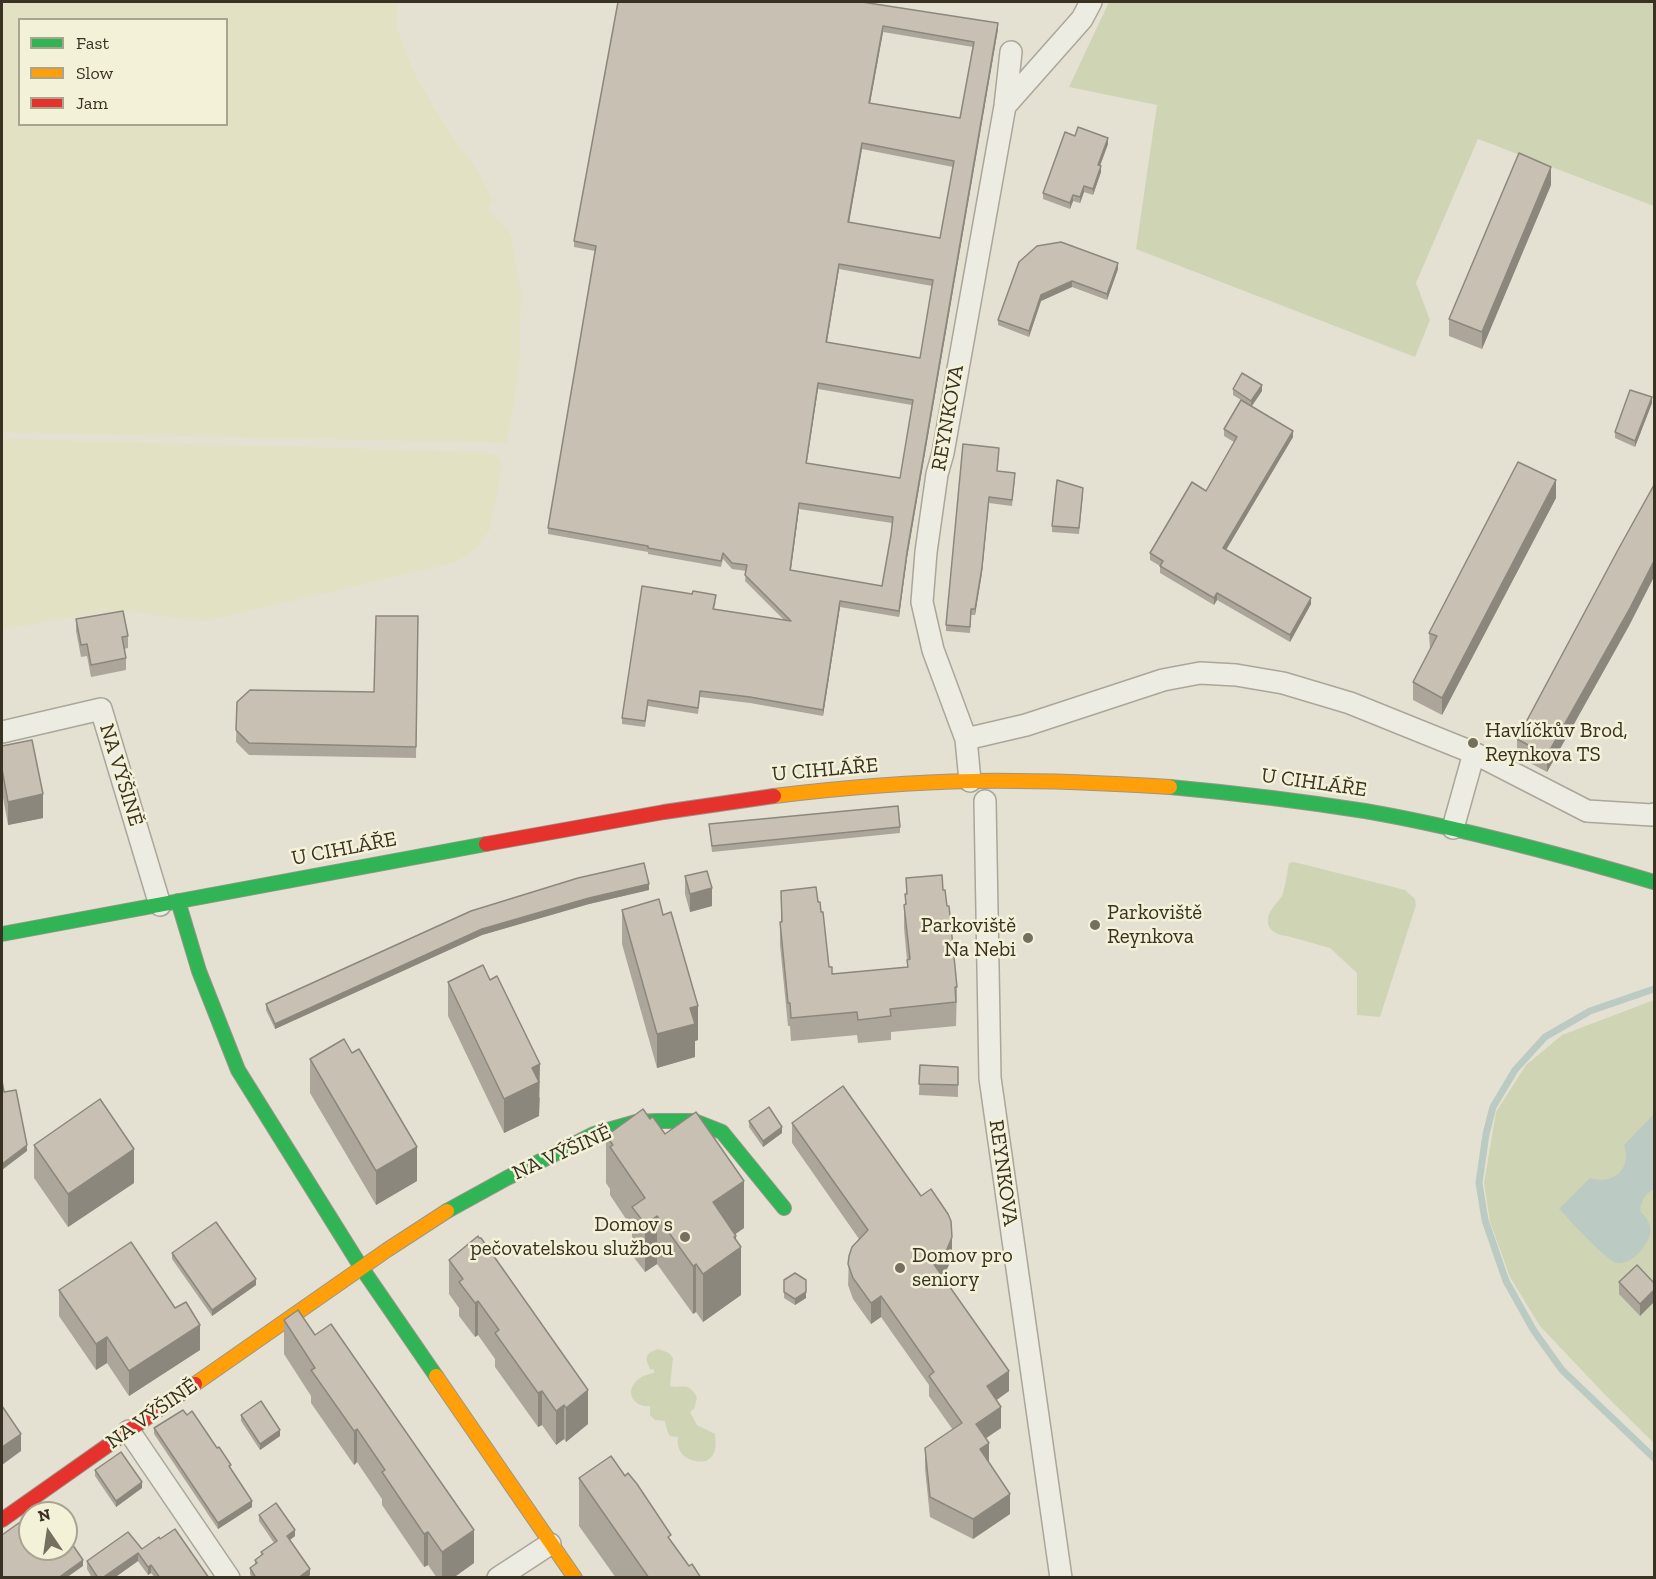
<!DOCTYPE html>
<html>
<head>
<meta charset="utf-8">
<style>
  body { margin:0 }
  #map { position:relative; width:1656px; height:1579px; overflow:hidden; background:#e4e1d2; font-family:"Zilla Slab",serif }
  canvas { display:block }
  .frame { position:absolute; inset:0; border:3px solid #393122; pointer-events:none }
  .legend { position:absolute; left:18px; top:18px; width:210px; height:108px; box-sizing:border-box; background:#f4f1d9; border:2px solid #a9a490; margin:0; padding:8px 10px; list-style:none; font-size:18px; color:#393122 }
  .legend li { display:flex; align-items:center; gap:12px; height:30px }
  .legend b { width:30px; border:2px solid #a9a490 }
  .north { position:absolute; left:18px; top:1501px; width:60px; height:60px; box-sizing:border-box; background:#f4f1d9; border:2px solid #a9a490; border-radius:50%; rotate:347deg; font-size:16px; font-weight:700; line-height:24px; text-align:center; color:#393122 }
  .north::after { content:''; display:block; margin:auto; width:21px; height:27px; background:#756f60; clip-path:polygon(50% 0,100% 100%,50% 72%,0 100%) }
</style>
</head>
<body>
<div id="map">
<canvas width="1656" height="1579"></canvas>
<div class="frame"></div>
<ul class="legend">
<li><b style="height:8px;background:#30b455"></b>Fast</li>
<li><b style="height:8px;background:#ff9f0a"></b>Slow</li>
<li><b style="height:8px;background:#e5322d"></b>Jam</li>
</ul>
<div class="north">N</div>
</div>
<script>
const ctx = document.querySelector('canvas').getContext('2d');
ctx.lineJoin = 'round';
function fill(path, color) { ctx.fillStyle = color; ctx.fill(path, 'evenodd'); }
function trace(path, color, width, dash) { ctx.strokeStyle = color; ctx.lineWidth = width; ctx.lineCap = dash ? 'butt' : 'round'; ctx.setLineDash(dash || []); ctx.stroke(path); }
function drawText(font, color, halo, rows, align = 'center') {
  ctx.font = font + ' "Zilla Slab",serif'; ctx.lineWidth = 5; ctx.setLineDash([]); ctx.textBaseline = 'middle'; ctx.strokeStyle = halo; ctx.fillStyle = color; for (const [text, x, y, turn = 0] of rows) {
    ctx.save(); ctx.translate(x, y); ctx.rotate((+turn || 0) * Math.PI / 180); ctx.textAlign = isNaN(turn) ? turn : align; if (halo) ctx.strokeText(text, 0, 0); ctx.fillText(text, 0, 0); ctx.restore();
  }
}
fill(new Path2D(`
  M2,2h395v27l13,34 14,28 26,42 30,41 13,26 -5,9 23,26 10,58 -2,79 -12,71 -505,-11zM20,20h206v104h-206z
  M2,438l4,1 478,13 14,5 4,9 -12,63 -12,18 -12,9 -17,8 -243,57 -32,-3 -55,-8 -117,19z`), '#e2e1c3');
fill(new Path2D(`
  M1109,2h545v204l-176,-67 -62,144 14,37 -15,37 -279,-108 21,-144 -88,-18z
  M1294,862l111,28 10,9 1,6 -36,112 -23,-2v-42l-27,-25 -43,-12c-16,-1 -25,-13 -15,-27 4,-6 9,-10 11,-16 3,-10 4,-20 6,-30z
  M1654,1000v443l-44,-43 -70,-74 -30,-49 -20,-55 -6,-39 12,-71 30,-47 36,-30z
  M658,1349l11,4 4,5 -3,28c13,3 19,-5 27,12l-3,11 -4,3 7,13 18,9c1,12 2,21 -9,27 -16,3 -31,-7 -28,-24l-8,-1 -3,-6 -2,-9 -10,-1 -5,-5v-9c-19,2 -26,-18 -10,-28 4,-3 9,-4 14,-5v-3l-4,-1c-6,-12 -4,-16 8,-20z`), '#cfd4b5');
fill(new Path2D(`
  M1654,1114v75c-9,5 -13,12 -14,22 16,16 12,28 -2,43 -6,5 -12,10 -21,9 -12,-3 -47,-43 -58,-54l31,-31c24,7 42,-9 34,-33z`), '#bbcbc4');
trace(new Path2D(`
  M1654,989l-64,22 -45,26 -30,33 -22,37 -7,27 -7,49 6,37 21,61 28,50 28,39 92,88`), '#bbcbc4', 7);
const street = new Path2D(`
  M1005,106l77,-87 9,-17
  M2,732l99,-23 59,196
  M966,739l60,-14 137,-45 37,-7 36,2 47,8 67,20 124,50 113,58 65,4 2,-1
  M970,781l-4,-42 -33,-89 -11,-48 4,-50 11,-78 6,-21 62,-347 6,-54
  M985,801l5,277 71,500
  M1453,828l21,-75
  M129,1431l100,147
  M498,1578l52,-34`);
const fast = new Path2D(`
  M1170,787c65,6 131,14 195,24 98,17 194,43 289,71
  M178,901l21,70 39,99 123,197 75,109
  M2,934l484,-90
  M447,1211l60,-33 87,-44 42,-12 21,-1h37l28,11 62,76`);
const slow = new Path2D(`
  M774,796c66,-8 133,-14 200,-15 66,-1 131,2 196,6
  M436,1376l139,202
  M195,1384l192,-134 60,-39`);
const jam = new Path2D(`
  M486,844l178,-32 110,-16
  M2,1520l193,-136`);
trace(street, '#aaa69a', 24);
trace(fast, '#9a968a', 16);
trace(slow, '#9a968a', 16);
trace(jam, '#9a968a', 16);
trace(street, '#edece2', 21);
trace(fast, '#30b455', 14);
trace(slow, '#ff9f0a', 14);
trace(jam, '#e5322d', 14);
fill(new Path2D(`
  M618,2l380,27 -91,529 -8,59 -59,-10 -17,109 -73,-13 -50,-6 -2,17 -50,-8 -3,21 -23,-3v-6l94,-117 -2,8 70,11 -39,-39 1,-10 -14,-2 -9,-10 -2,8 -73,-13v-2l-100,-18v-6l47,-277 -21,-4v-6zM883,32l90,15 -13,71 -90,-15zM862,149l91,18 -13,71 -91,-15zM839,269l93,17 -12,72 -93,-16zM818,389l94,16 -12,73 -94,-15zM799,509l93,14 -1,12 -9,51 -91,-16z
  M1075,136l33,8 -8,22 1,6 -8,23 -9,-3 -4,11 -7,-2 -3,8 -27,-10v-6z
  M1551,185l-69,164 -33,-13v-17z
  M1019,262l99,7 -11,31 -35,-13 -31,14 -12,36 -31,-12v-5z
  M1233,389l29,2 -10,15 41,31 -67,113 85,54 -21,38 -73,-42 -3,5 -54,-32v-7l-10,-6v-7l56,-62 28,-49 -10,-6v-7l17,-29 -8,-5z
  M1652,403l-17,44 -20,-9v-6z
  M999,454l-2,18 18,7 -3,27 -23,-3 -7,70 -7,42h-4l-1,18 -24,-2v-6z
  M1083,494l-4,40 -27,-2v-6z
  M1556,498l-114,217 -29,-15v-18l17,-32 -1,-17z
  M418,616l-2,142 -167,-3 -13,-13 1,-40 137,-10z
  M76,619l52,17v12l-4,1 2,9v12l-35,7 -4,-21 -6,1 -5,-26z
  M1630,624l-83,148 -30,-16v-17z
  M2,746l41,72 -35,7 -6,-33z
  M709,824l191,3v6l-188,19z
  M685,876l27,30 -22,6 -5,-18z
  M906,878l37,12 14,97 -1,39 -65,6v8l-33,3 -1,-8 -66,6 -1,-15h-2l-8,-81v-23h1v-31l37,11 11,65 3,7 75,-7v-7l-3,-32v-23h1l1,-11z
  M649,890l-60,14 -107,31 -207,94 -9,-19v-6l205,-93z
  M622,910l76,130 -3,1v16l-38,11 -35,-124z
  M448,982l92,116 -1,18 -35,17 -56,-117z
  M310,1059l107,122 -41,24 -66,-112z
  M920,1065l38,2v30l-39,-2z
  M650,1119l15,15 79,94 -9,6 6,61 -38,27 -7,-10 -3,2 -36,-50 -12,8 -13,-17v-27l-22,-33v-6l-4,-6v-47z
  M749,1121l33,12 -19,14 -14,-20z
  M792,1123l160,135 -5,11 -5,5 67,117 -13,9 5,28 -15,10 3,25 21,51 -37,25 -43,-22 -5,-48v-21l28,-18 -24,-34v-11l-48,-68 -10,7 -18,-25 -5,-14 1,-29 10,-17 -67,-96z
  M34,1145l100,38 -66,44 -34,-49z
  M172,1253l84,32 -44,31 -40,-57z
  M449,1260l139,164 -22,18 -2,-3 -8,6 -14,-20 -4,2 -43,-60v-8l-17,-24 -3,2 -16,-21v-8l-10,-14z
  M784,1280l22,18 -11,7 -11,-7z
  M1619,1282l35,1 -14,33 -21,-22z
  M59,1290l141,60 -71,46 -22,-33 -11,7 -37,-54z
  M284,1320l190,243 -21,15h-16l-9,-13 -4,2 -42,-62v-6l-25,-37 -3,3 -43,-62v-7l-27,-42z
  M241,1415l39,21 -20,14 -19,-29z
  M154,1428l77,42 21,37 -34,22 -64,-95z
  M95,1470l47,18 -26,19 -21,-31z
  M625,1476l64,90 12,12h-85l-37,-52v-48z
  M259,1515l36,21 -5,4 20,35 -4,3h-54l-2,-4v-6l5,-3v-5l6,-5v-3l13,-9 -15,-22z
  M160,1539l49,39h-54l-4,-5 -3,2 -10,-14 -24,17h-22l-5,-9v-8l55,-12z`), '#aca69a');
fill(new Path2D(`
  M998,23v6l-91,529 -8,59v-6l8,-59z
  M883,26v6l-14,77v-6z
  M1108,138v6l-10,27v-6z
  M862,143v6l-14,79v-6z
  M1101,166v6l-8,23v-6z
  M1551,167v18l-69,164v-17z
  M1084,186v6l-4,11v-6z
  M1073,195v6l-3,8v-6z
  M1118,263v6l-11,31v-6z
  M839,264v5l-13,79v-6z
  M1072,281v6l-31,14 -12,36v-6l12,-36z
  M818,383v6l-12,80v-6z
  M1262,385v6l-11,16v-6z
  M1652,397v6l-17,44v-6z
  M1293,431v6l-70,118v-7z
  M1556,480v18l-114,217v-17z
  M989,497l-7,76 -7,42v-6z
  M799,503v6l-9,67v-6z
  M1654,561v16l-24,47 -83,148v-17z
  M1217,593v7l-3,5v-7z
  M1311,598v6l-21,38v-7z
  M840,601v6l-17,109v-6z
  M43,794v24l-35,7v-23z
  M649,884v6l-60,14 -107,31 -207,94v-5l207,-95 107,-31z
  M712,888v18l-22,6v-18z
  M698,1006v34l-3,1v16l-38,11v-34l33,-26z
  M540,1064l-1,52 -35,17v-34l28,-31z
  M782,1127v6l-19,14v-6z
  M27,1145v6l-25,19v-6z
  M417,1147v34l-41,24v-34z
  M134,1149v34l-66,44v-33z
  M744,1181v47l-31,22v-48z
  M657,1216v48l-12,8v-48z
  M736,1236v15l5,-4v48l-38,27v-48z
  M952,1237v21l-5,11 -14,14v-20z
  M696,1264v48l-3,2v-48z
  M256,1279v6l-44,31v-6z
  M806,1286v12l-11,7v-6z
  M1654,1290v12l-14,14v-12z
  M881,1296v21l-10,7v-21z
  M478,1301v34l-3,2v-34z
  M200,1325v25l-71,46v-25z
  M107,1337v26l-11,7v-26z
  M1009,1371v20l-22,16v-21z
  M588,1390v34l-22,18v-34z
  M542,1391v34l-4,2v-34z
  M564,1405v34l-8,6v-34z
  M1001,1407v21l-25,17v-21z
  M357,1429v33l-3,3v-34z
  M280,1430v6l-20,14v-6z
  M21,1434v17l-19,14v-18z
  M989,1443v20l-9,-14z
  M142,1482v6l-26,19v-6z
  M1010,1494v20l-37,25v-20z
  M252,1501v6l-34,22v-6z
  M295,1530v6l-8,6v-6z
  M474,1530v33l-21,15h-11v-26z
  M428,1532v33l-4,2v-33z
  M138,1553v8l-24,17h-12z
  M83,1560v6l-17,12h-8z
  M151,1565v8l-3,2v-8z
  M310,1569v6l-4,3h-8z`), '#8c877d');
const building = new Path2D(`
  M618,2h244l136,21 -91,529 -8,59 -59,-10 -17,109 -73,-13 -50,-6 -2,17 -50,-8 -3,21 -23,-3 20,-132 50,8 1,-3 23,4 -3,14 78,12 -46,-46 2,-10 -15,-2 -9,-10 -2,8 -73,-13v-2l-100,-18 48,-282 -22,-5zM883,26l91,16 -14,76 -91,-15zM862,143l92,18 -14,77 -92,-16zM839,264l94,16 -13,78 -94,-16zM818,383l95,17 -13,78 -94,-15zM799,503l94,14 -2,18 -9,51 -92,-16z
  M1078,127l30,11 -10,27 3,1 -8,23 -9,-3 -4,11 -7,-2 -3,8 -27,-10 22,-61 10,4z
  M1519,153l32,14 -69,165 -33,-13z
  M1061,242l57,21 -11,31 -35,-13 -31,14 -12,36 -31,-11 21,-58 18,-16z
  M1242,373l20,12 -11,16 -18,-12z
  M1630,390l22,7 -17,44 -20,-9z
  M1241,400l52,31 -70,117 88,50 -21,37 -73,-42 -3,5 -54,-32 3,-5 -13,-8 42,-71 14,9 31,-54 -13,-8z
  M963,444l36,4 -2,23 18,2 -3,27 -23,-3 -7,70 -7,42h-4l-1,18 -24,-2z
  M1518,462l38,18 -114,218 -29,-16 24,-46 -8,-3z
  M1057,480l26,8 -4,40 -27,-2z
  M1654,485v76l-24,47 -83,147 -30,-16 102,-191z
  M123,611l5,25 -6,1 4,21 -35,7 -4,-21 -6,1 -5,-26z
  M376,616h42l-2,131 -167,-4 -13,-13 1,-28 13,-12 124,2z
  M32,740l11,54 -35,8 -6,-33v-23z
  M898,806l2,21 -188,19 -3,-22z
  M644,863l5,21 -60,14 -107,31 -207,95 -9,-20 205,-93 107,-33z
  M707,871l5,17 -22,6 -5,-18z
  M942,875l1,15h2l2,16h2l8,81h-2l1,15 -66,7 1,7 -33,4 -1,-8 -66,6 -1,-15h-2l-8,-81h2l-1,-31 35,-4 2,15h2l1,10h2l6,55h3v7l76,-7 -1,-7 3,-1 -6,-54 2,-1 -1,-10h2l-1,-16z
  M659,899l4,16 8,-3 27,94 -8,2 5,16 -38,10 -35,-124z
  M483,965l7,15 7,-4 43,88 -8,4 7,14 -35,17 -56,-117z
  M344,1039l8,14 7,-4 58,98 -41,24 -66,-112z
  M920,1065l38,2v18l-39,-1z
  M2,1081l2,11 12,-2 11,55 -25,19z
  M843,1086l78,110 10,-7 17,25 3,7 1,16 -5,12 -14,14 76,108 -22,15 14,21 -25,17 13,19 -9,6 30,45 -37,25 -43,-22 -5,-49 37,-25 -33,-47 5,-4 -53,-76 -10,7 -18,-25 -5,-14 1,-8 3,-9 16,-17 -76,-107z
  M100,1099l34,50 -66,45 -34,-49z
  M769,1107l13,20 -19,14 -14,-20z
  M643,1109l7,10 3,-2 12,17 31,-22 48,69 -31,21 23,34 -2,1 7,10 -38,27 -7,-10 -3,2 -36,-50 -12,8 -13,-17 13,-9 -35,-51 3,-2 -7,-9z
  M216,1222l40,57 -44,31 -40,-57z
  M478,1236l1,2h2l107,152 -22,18 -2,-3 -8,6 -14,-20 -4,2 -43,-60 4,-3 -21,-29 -3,2 -16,-21 4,-3 -14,-19z
  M131,1242l44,66 11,-6 14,23 -71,46 -22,-34 -11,7 -37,-54z
  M1637,1265l17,18v7l-14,14 -21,-22z
  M795,1273l11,7v12l-11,7 -11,-7v-12z
  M298,1310l17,25 16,-11 143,206 -32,22 -14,-20 -4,2 -42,-62 3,-2 -28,-41 -3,2 -43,-61 4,-2 -31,-48z
  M261,1401l19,29 -20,14 -19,-29z
  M2,1406l19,28 -19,13z
  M183,1410l4,5 5,-4 25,37 2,-1 12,18 -2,1 23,35 -34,22 -64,-95z
  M121,1452l21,30 -26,19 -21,-31z
  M611,1456l14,20 3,-3 9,11 34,51 -3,2 21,29 3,-2 9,14h-52l-70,-100z
  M276,1503l19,27 -8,6 23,33 -12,9h-42l-6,-10 7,-5 -2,-3 8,-6 -2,-2 16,-11 -18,-26z
  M30,1515v34h36v-5l4,-3 13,19 -25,18h-56v-43z
  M175,1529l34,49h-49l-9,-13 -3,2 -10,-14 -36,25h-4l-11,-17 41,-29 14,17 17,-12 1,2z`);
fill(building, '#c8c1b3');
trace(building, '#8c877d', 1.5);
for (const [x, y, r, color] of [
  [1473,743,6,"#756f60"],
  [1095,925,6,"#756f60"],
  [1028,938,6,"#756f60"],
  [685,1237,6,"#756f60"],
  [900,1268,6,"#756f60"]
]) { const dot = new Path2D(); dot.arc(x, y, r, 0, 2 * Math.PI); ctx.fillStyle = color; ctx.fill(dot); trace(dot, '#f4f1d9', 2); }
drawText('21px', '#393122', '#f4f1d9', [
  ["REYNKOVA",948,418,-80],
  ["U CIHLÁŘE",825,770,-5],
  ["NA VÝŠINĚ",121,775,73],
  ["U CIHLÁŘE",1314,783,8],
  ["U CIHLÁŘE",344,849,-11],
  ["NA VÝŠINĚ",562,1153,-24],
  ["REYNKOVA",1003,1173,82],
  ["NA VÝŠINĚ",152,1414,-35]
]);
drawText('21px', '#393122', '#f4f1d9', [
  ["Havlíčkův Brod,",1485,731],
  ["Reynkova TS",1485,755],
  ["Parkoviště",1107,913],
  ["Reynkova",1107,937],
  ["Parkoviště",1016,926,"right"],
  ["Na Nebi",1016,950,"right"],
  ["Domov s",673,1225,"right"],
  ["pečovatelskou službou",673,1249,"right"],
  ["Domov pro",912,1256],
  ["seniory",912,1280]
], 'left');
</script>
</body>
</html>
